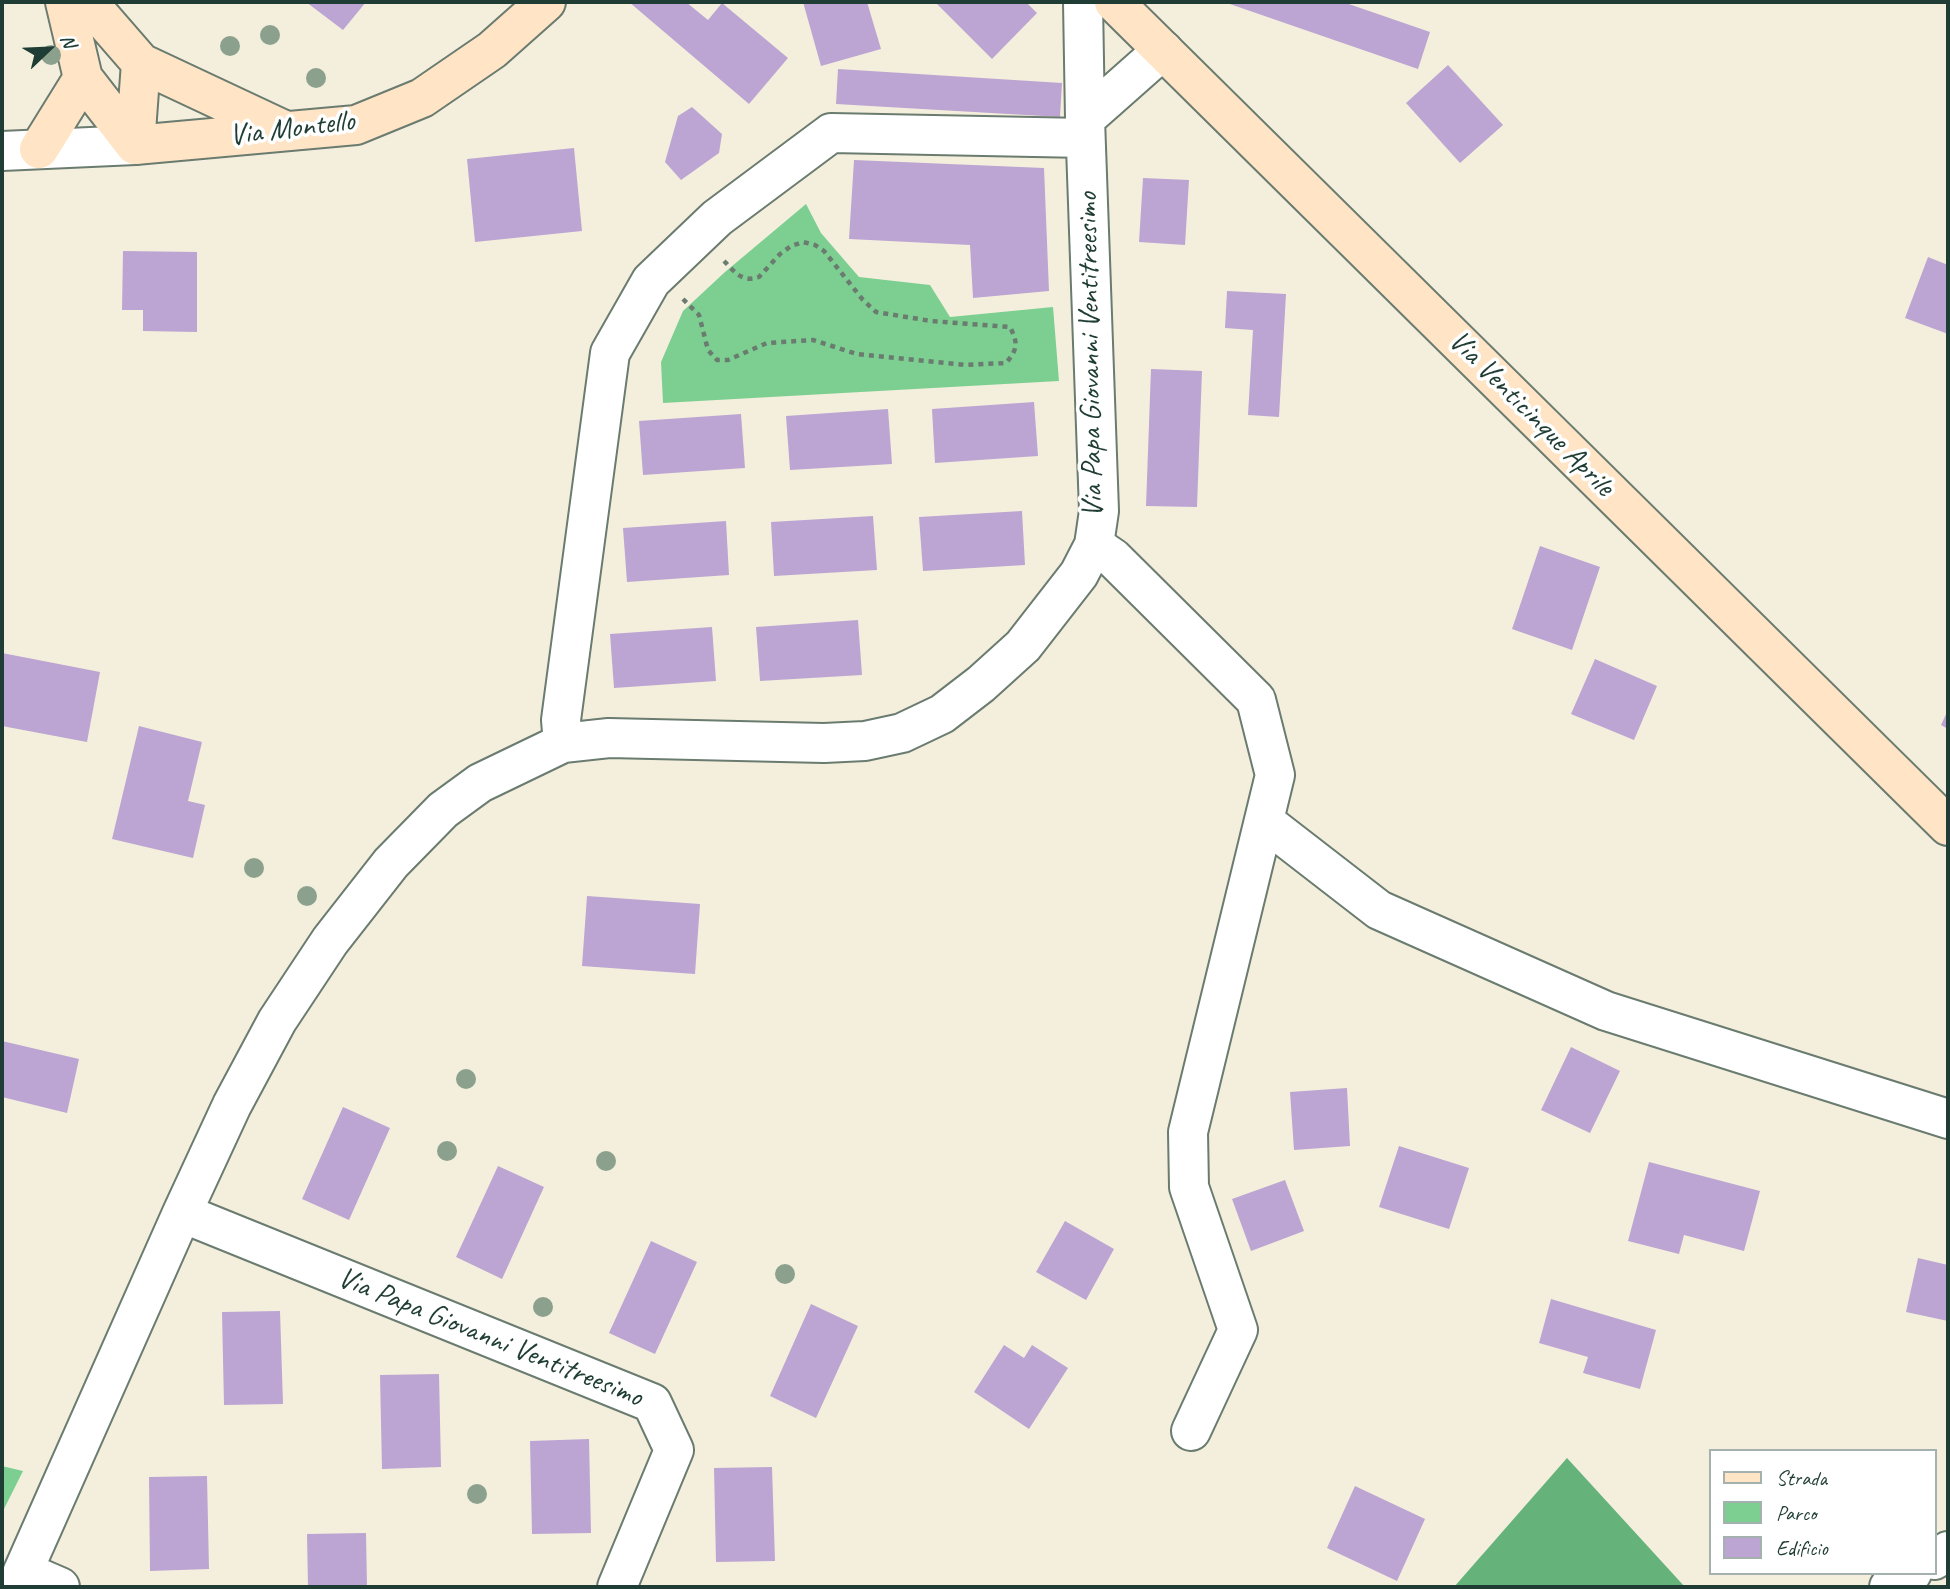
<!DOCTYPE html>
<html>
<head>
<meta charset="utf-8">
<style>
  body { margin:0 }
  #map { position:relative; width:1950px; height:1589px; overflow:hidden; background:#f4efdd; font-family:Caveat,sans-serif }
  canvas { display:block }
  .frame { position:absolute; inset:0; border:4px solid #1f3d34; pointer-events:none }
  .legend { position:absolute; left:1709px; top:1449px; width:228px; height:126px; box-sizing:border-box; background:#fff; border:2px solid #a5b1ae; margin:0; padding:9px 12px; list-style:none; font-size:21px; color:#1f3d34 }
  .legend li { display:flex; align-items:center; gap:14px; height:35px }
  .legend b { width:35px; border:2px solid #a5b1ae }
  .north { position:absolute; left:14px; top:14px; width:70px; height:70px; -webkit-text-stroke:5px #fff; paint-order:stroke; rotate:67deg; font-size:19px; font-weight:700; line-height:28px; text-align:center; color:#1f3d34 }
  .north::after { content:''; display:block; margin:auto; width:24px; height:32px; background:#1f3d34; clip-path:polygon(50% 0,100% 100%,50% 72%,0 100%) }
</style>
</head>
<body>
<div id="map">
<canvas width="1950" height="1589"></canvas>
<div class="frame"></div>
<ul class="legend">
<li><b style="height:9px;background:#ffe4c6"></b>Strada</li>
<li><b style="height:19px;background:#7ccf91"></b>Parco</li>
<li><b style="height:19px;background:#bca5d2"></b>Edificio</li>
</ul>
<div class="north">N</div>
</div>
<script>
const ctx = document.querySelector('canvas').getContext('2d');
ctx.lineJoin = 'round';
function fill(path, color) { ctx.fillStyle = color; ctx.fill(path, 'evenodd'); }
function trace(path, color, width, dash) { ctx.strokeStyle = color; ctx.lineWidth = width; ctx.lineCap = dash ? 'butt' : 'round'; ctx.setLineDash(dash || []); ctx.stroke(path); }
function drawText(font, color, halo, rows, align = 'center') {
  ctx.font = font + ' Caveat,sans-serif'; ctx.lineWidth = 7; ctx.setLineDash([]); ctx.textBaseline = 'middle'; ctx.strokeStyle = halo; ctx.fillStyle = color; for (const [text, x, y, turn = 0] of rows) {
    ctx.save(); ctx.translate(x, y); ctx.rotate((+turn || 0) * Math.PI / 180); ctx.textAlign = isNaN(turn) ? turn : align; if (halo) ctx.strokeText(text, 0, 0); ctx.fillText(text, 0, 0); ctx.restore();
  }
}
fill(new Path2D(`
  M806,204l15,29 38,44 71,8 20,32 103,-10 6,74 -396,22 -2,-41 22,-51 42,-39z
  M2,1466l21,5 -21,42z`), '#7ccf91');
fill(new Path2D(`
  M1567,1458l118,129h-231z`), '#65b27b');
fill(new Path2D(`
  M306,2h60l-23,28z
  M629,2h57l22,18 14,-17 66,55 -39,46z
  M803,2h64l14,47 -60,17z
  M935,2h91l11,11 -45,46z
  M1224,2h119l87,30 -12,37z
  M1448,65l55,60 -43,38 -54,-60z
  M838,69l224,14 -2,34 -224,-13z
  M692,107l30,27 -3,19 -38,27 -16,-18 13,-46z
  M574,148l8,83 -107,11 -8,-83z
  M854,160l190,8 5,123 -76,7 -3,-53 -121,-6z
  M1143,178l46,2 -4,65 -46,-3z
  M123,251l74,1v80l-54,-1v-21h-21z
  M1928,257l20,8v69l-43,-16z
  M1227,291l59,3 -7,123 -31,-2 5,-85 -28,-2z
  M1151,369l51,2 -5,136 -51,-1z
  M1034,402l4,54 -103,7 -3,-54z
  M888,409l4,55 -102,6 -4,-54z
  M741,414l4,54 -102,7 -4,-54z
  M1022,511l3,54 -102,6 -4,-54z
  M873,516l4,54 -103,6 -3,-54z
  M726,521l3,54 -102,7 -4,-54z
  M1540,546l60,21 -28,83 -60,-21z
  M858,620l4,55 -102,6 -4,-54z
  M712,627l4,54 -102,7 -4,-54z
  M2,653l98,19 -13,70 -85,-16z
  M1595,659l62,27 -23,54 -63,-26z
  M1948,710v19l-7,-4z
  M139,726l63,16 -14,59 17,4 -12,53 -81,-19z
  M587,896l113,8 -5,70 -113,-8z
  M2,1041l77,18 -12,54 -65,-16z
  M1571,1047l49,24 -30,62 -49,-23z
  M1347,1088l3,58 -56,4 -4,-58z
  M343,1107l47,21 -41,92 -47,-21z
  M1399,1146l70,22 -20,61 -70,-22z
  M1649,1162l111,29 -16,60 -60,-16 -5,19 -51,-13z
  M498,1166l46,21 -42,92 -46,-22z
  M1285,1180l19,51 -53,20 -19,-52z
  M1065,1221l49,28 -28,51 -50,-28z
  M651,1241l46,21 -42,92 -46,-21z
  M1918,1258l30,7v56l-42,-9z
  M1551,1299l105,31 -16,59 -57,-16 5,-16 -49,-14z
  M811,1304l47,22 -42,92 -46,-22z
  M280,1311l3,93 -59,1 -2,-93z
  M1004,1345l20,13 8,-13 36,23 -39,61 -55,-37z
  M439,1374l2,93 -59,2 -2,-94z
  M589,1439l2,94 -59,1 -2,-93z
  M772,1467l3,94 -59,1 -2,-94z
  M207,1476l2,93 -59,2 -1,-94z
  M1355,1486l70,33 -28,62 -70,-33z
  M366,1533l1,54h-59l-1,-53z`), '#bca5d2');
const minor = new Path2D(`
  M1083,2l2,117 78,-69
  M1094,545l19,13 143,142 19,75 -87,357 1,55 49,143 -47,101
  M563,743l-2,-23 49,-367 41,-72 66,-63 114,-85 254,5
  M1264,821l115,89 227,101 342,108
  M182,1213l470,190 22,47 -57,137
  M1934,1560l14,-9
  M23,1571l37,16
  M16,1587l166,-374 50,-108 45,-84 53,-80 61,-78 52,-53 37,-27 83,-40 46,-5 215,5 41,-2 37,-8 40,-19 39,-30 42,-38 56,-72 15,-29 5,-34 -14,-392
  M1889,1587l23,-14`);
const tertiary = new Path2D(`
  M2,151l133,-6`);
const secondary = new Path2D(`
  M65,2l18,76 52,67
  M88,2l53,61 145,68
  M1114,2l834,824
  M135,145l221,-20 66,-27 70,-48 54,-48
  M135,145l6,-82
  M39,149l44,-71`);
trace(minor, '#6a7b6f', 42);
trace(tertiary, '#6a7b6f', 42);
trace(secondary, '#6a7b6f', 42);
trace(new Path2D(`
  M683,299l16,16 9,35 9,10h11l39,-17 46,-3 44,14 108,11 41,-2c12,-14 12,-20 4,-36l-79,-6 -55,-9 -13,-12 -39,-49 -9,-6 -12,-3 -12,4 -11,8 -21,23c-17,6 -24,-5 -35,-16`), '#6a7b6f', 4.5, [5, 5]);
trace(minor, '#fff', 38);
trace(tertiary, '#fff', 38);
trace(secondary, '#ffe4c6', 38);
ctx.fillStyle = '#8ca18d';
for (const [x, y] of [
  [270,35],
  [230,46],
  [51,55],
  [316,78],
  [254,868],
  [307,896],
  [466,1079],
  [447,1151],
  [606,1161],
  [785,1274],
  [543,1307],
  [477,1494]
]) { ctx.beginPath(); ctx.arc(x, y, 10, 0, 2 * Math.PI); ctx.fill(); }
drawText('30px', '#1f3d34', '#fff', [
  ["Via Montello",292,129,-7],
  ["Via Papa Giovanni Ventitreesimo",1091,355,-91],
  ["Via Venticinque Aprile",1531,414,45],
  ["Via Papa Giovanni Ventitreesimo",490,1338,22]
]);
</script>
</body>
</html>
